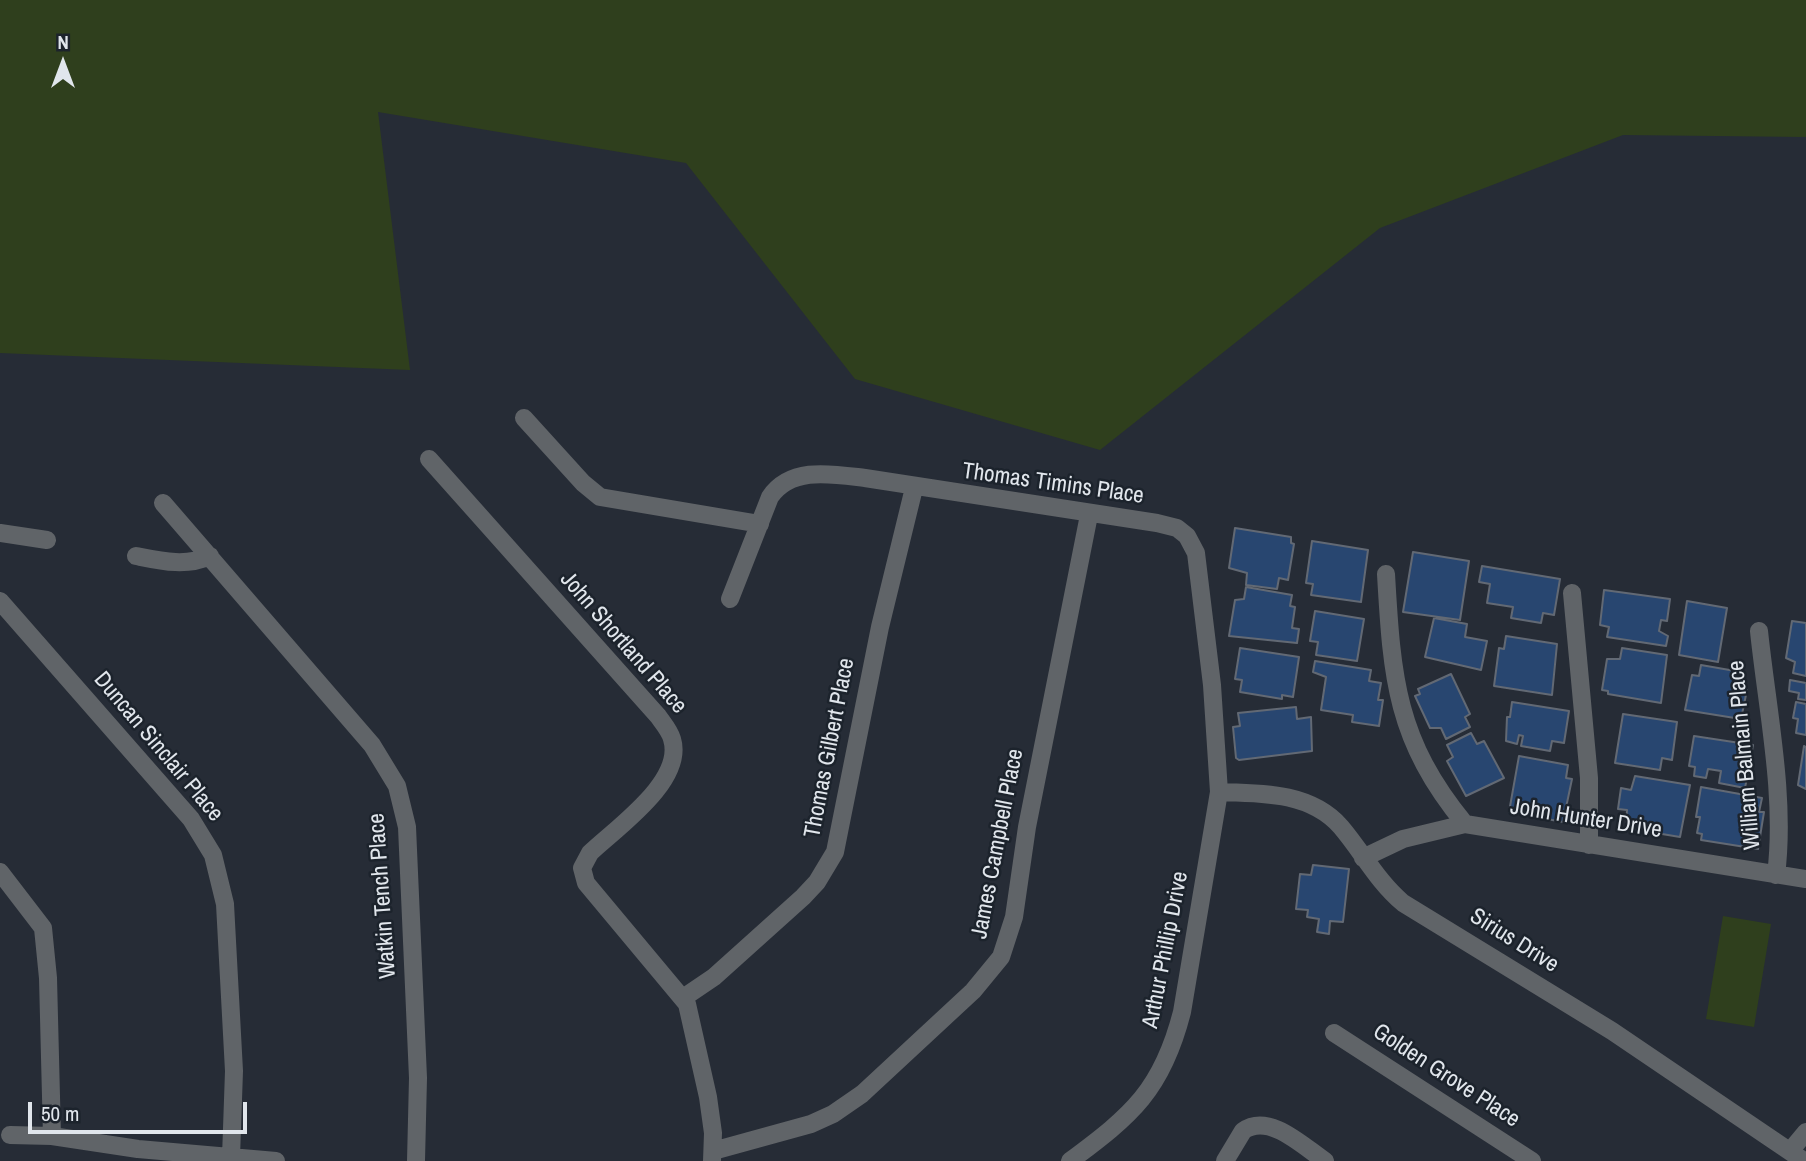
<!DOCTYPE html>
<html>
<head>
<meta charset="utf-8">
<style>
  body { margin:0 }
  #map { position:relative; width:1806px; height:1161px; overflow:hidden; background:#262c36; font-family:"Archivo Narrow",sans-serif }
  canvas { display:block }
  .north { position:absolute; left:28px; top:28px; width:70px; height:70px; -webkit-text-stroke:5px #1c232c; paint-order:stroke; rotate:0deg; font-size:19px; font-weight:700; line-height:28px; text-align:center; color:#e1e6ec }
  .north::after { content:''; display:block; margin:auto; width:24px; height:32px; background:#e1e6ec; clip-path:polygon(50% 0,100% 100%,50% 72%,0 100%) }
  .scale { position:absolute; left:28px; top:1102px; width:219px; height:32px; box-sizing:border-box; border:4px solid #e1e6ec; border-top:0; padding-left:9px; font-size:21px; line-height:24px; white-space:nowrap; color:#e1e6ec; -webkit-text-stroke:5px #1c232c; paint-order:stroke }
</style>
</head>
<body>
<div id="map">
<canvas width="1806" height="1161"></canvas>
<div class="north">N</div>
<div class="scale">50 m</div>
</div>
<script>
const ctx = document.querySelector('canvas').getContext('2d');
ctx.lineJoin = 'round';
function fill(path, color) { ctx.fillStyle = color; ctx.fill(path, 'evenodd'); }
function trace(path, color, width, dash) { ctx.strokeStyle = color; ctx.lineWidth = width; ctx.lineCap = dash ? 'butt' : 'round'; ctx.setLineDash(dash || []); ctx.stroke(path); }
function drawText(font, color, halo, rows, align = 'center') {
  ctx.font = font + ' "Archivo Narrow",sans-serif'; ctx.lineWidth = 5; ctx.setLineDash([]); ctx.textBaseline = 'middle'; ctx.strokeStyle = halo; ctx.fillStyle = color; for (const [text, x, y, turn = 0] of rows) {
    ctx.save(); ctx.translate(x, y); ctx.rotate((+turn || 0) * Math.PI / 180); ctx.textAlign = isNaN(turn) ? turn : align; if (halo) ctx.strokeText(text, 0, 0); ctx.fillText(text, 0, 0); ctx.restore();
  }
}
fill(new Path2D(`
  M0,0h1806v137l-183,-2 -243,93 -280,222 -245,-71 -169,-216 -308,-51 32,258 -410,-17z
  M1723,916l48,8 -17,103 -48,-8z`), '#2f3f1d');
const building = new Path2D(`
  M1235,528l56,9v6l3,1 -6,36 -9,-2 -2,11 -31,-4 1,-12 -18,-5z
  M1312,541l56,9 -7,52 -50,-7 2,-11 -7,-1z
  M1413,552l56,9 -9,59 -57,-8z
  M1482,566l78,13 -6,36 -11,-2 -2,10 -30,-5 2,-11 -26,-4 3,-19 -11,-2z
  M1246,587l46,8 -2,11 5,1 -3,21 7,1 -2,14 -68,-7 6,-36 9,-1z
  M1604,590l66,9 -3,22 -6,-1 -2,11 9,5 -2,10 -59,-9 2,-10 -9,-2z
  M1687,601l40,7 -9,54 -39,-7z
  M1315,611l49,8 -7,42 -41,-6 2,-13 -8,-1z
  M1434,618l33,6 -2,13 22,4 -6,29 -56,-13z
  M1792,621l14,2v53l-13,-3 2,-11 -9,-4z
  M1506,636l51,8 -5,51 -58,-9 5,-38 5,1z
  M1240,648l59,9 -6,40 -11,-2v4l-42,-7 2,-12 -7,-1z
  M1622,648l45,7 -6,48 -53,-9v-3l-6,-1 5,-31h13z
  M1315,661l56,9 -2,11 12,2 -3,17h5l-4,26 -27,-4 1,-7 -32,-5 5,-33 -13,-5z
  M1701,665l40,7 -3,17 9,1 -6,29 -56,-9 7,-35 7,1z
  M1451,674l19,40 -5,3 5,10 -24,12 -5,-11h-11l-15,-32 5,-2 -2,-5z
  M1790,680l16,3v17l-8,-1 1,-6 -10,-2z
  M1512,702l57,9 -5,32 -12,-2 -2,10 -29,-5 2,-10 -4,-1 -2,9 -11,-3 1,-24h3z
  M1796,702l10,2v31l-10,-2 2,-14 -5,-1z
  M1296,707l1,12 14,-2 1,34 -73,9 -3,-2 -3,-31 7,-1 -2,-13z
  M1623,714l54,8 -5,38 -10,-2 -2,12 -45,-7z
  M1471,733l6,11 7,-3 20,37 -38,18 -19,-35 6,-4 -6,-12z
  M1694,736l59,9 -8,43 -26,-5 2,-12 -13,-2 -2,9 -12,-2 1,-9 -6,-1z
  M1804,746l2,1v42l-8,-4z
  M1519,756l49,9 -2,13 6,1 -9,43 -54,-10z
  M1635,776l55,9 -10,52 -54,-9 1,-18 -9,-1 3,-21 10,2z
  M1701,787l61,11 -3,14h5l-6,37 -57,-9 1,-6 -5,-1 3,-16h-4z
  M1313,865l36,4 -6,53 -13,-1 -1,13 -12,-2 2,-13 -12,-2 1,-7 -12,-1 4,-35 11,1z`);
fill(building, '#284670');
trace(building, '#626974', 2);
trace(new Path2D(`
  M524,418l59,65 17,14 160,27
  M429,459l229,257c5,7 12,15 14,23 13,42 -56,89 -82,114l-8,15 4,15 101,121 21,93 5,36 -1,28
  M163,503l209,242 25,41 10,41 11,251 -2,83
  M0,533l47,7
  M136,556c25,5 50,11 74,0
  M1386,574c6,105 10,166 79,250
  M1572,593l17,185v67
  M730,599l40,-102c21,-31 62,-23 95,-19l292,45 20,5 10,8 9,17 16,132 7,107 -37,220c-20,78 -50,103 -112,149
  M0,601l191,218 22,36 12,49 9,167 -3,86
  M1759,631c8,78 27,166 17,244
  M1219,792c42,1 92,0 122,35 22,26 36,54 62,76l209,128 192,130
  M1363,858l40,-19 62,-15 341,55
  M0,872l43,56 5,50 4,158
  M683,998l31,-21 89,-80 14,-15 18,-30 45,-225 34,-139
  M1334,1033l198,128
  M10,1135l42,1 86,13 138,12
  M1791,1150l15,-18
  M713,1151l98,-27 22,-10 29,-20 111,-103 28,-34 13,-40 13,-90 62,-312
  M1225,1161l18,-30c26,-19 61,16 82,30`), '#606468', 18);
drawText('23px', '#e1e6ec', '#1c232c', [
  ["Thomas Timins Place",1053,484,8],
  ["John Shortland Place",623,643,49],
  ["Duncan Sinclair Place",158,747,50],
  ["Thomas Gilbert Place",830,748,-79],
  ["William Balmain Place",1745,755,-95],
  ["John Hunter Drive",1586,819,9],
  ["James Campbell Place",998,844,-79],
  ["Watkin Tench Place",383,896,-94],
  ["Sirius Drive",1514,941,32],
  ["Arthur Phillip Drive",1166,950,-79],
  ["Golden Grove Place",1446,1076,33]
]);
</script>
</body>
</html>
